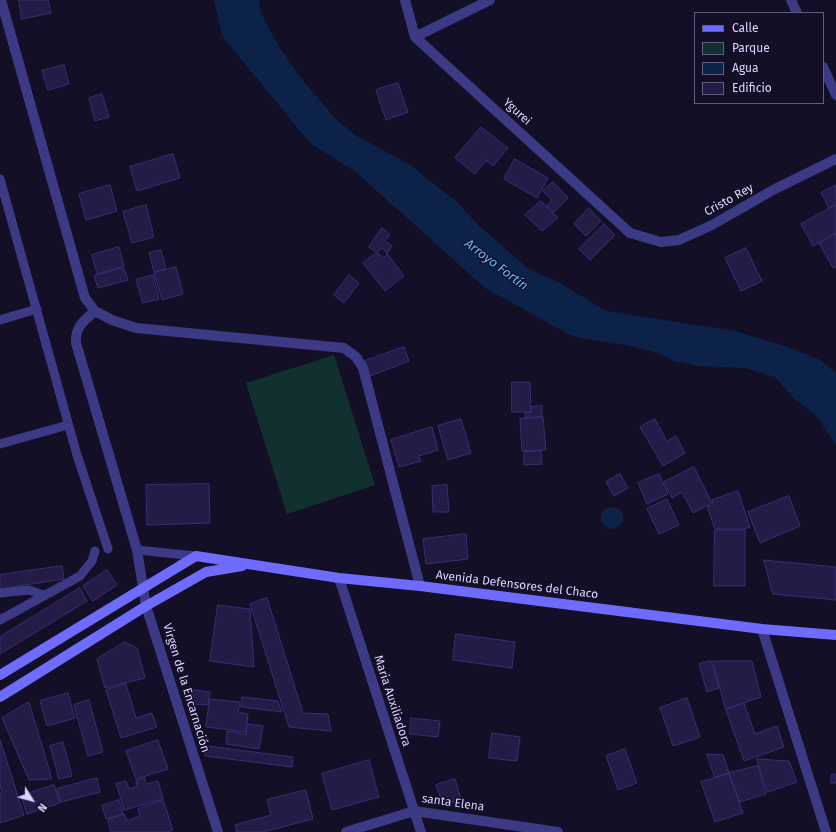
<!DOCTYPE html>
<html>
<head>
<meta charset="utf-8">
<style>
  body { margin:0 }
  #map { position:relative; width:836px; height:832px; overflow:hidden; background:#130f26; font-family:"Fira Sans",sans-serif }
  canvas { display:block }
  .legend { position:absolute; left:694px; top:12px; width:130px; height:92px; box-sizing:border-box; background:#130f26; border:1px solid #625e7d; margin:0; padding:5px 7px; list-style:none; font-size:12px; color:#d9d4ff }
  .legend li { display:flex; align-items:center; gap:8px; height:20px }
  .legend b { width:20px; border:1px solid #625e7d }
  .north { position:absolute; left:12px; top:780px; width:40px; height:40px; -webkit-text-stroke:3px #130f26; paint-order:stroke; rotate:127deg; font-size:11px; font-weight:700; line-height:16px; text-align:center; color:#d9d4ff }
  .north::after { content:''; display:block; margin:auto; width:14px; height:18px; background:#d9d4ff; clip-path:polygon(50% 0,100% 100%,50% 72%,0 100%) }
</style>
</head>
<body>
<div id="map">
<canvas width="836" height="832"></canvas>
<ul class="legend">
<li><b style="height:5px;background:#6f6bff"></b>Calle</li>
<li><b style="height:11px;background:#12302f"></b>Parque</li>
<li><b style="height:11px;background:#0c2248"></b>Agua</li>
<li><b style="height:11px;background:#241b47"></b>Edificio</li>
</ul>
<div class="north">N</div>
</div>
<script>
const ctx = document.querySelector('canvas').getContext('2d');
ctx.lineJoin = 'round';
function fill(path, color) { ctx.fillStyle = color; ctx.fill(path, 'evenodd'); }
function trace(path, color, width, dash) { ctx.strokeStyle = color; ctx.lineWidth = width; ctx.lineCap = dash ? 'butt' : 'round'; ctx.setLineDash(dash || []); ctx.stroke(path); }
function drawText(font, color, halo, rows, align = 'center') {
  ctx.font = font + ' "Fira Sans",sans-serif'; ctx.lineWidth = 3; ctx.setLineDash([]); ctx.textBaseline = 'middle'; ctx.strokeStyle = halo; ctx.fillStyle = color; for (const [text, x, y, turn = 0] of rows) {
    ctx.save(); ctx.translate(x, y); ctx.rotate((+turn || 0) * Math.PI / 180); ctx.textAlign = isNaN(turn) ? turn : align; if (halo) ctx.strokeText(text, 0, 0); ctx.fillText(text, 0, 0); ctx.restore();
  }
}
fill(new Path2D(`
  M334,355l41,130 -88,29 -41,-131z`), '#12302f');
fill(new Path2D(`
  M214,0h45l2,13 17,32 26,37 33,38 20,16 53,29 46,36 23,25 50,43 31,14 46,28 129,20 53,16 30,12 18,14v72l-18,-27 -10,-9 -12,-8 -21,-24 -30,-9 -46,-2 -25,-5 -16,-8 -30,-8 -43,-6 -17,-5 -83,-46 -128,-115 -47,-30 -88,-107z
  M601 518a11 11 0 1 1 22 0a11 11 0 1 1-22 0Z`), '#0c2248');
const building = new Path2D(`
  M19,0h29l3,13 -29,6z
  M64,65l5,19 -21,6 -6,-19z
  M398,83l10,29 -22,8 -10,-30z
  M102,94l7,23 -14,4 -6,-23z
  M481,127l27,21 -15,18 -7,-6 -11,14 -20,-16z
  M173,154l7,24 -43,13 -7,-24z
  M515,159l33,19 -11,20 -33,-19z
  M553,182l15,16 -14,14 -7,-6 5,-6 -9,-9z
  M110,185l7,26 -31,9 -7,-26z
  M836,185v19l-7,4 -8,-15z
  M541,201l17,17 -16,13 -17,-16z
  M146,205l8,32 -22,6 -9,-31z
  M836,205v28l-23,13 -12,-22z
  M589,208l12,13 -15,15 -12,-12z
  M604,224l11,11 -25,25 -11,-11z
  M382,228l8,6 -5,7 7,5 -8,12 -15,-11z
  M836,233v34l-3,1 -14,-25z
  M119,247l5,19 -27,8 -5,-19z
  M383,248l21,28 -19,15 -22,-28z
  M746,248l16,33 -21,10 -16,-33z
  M161,250l5,19 -12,3 -5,-19z
  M176,267l7,27 -21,6 -8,-27z
  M124,268l4,12 -30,8 -4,-12z
  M153,275l6,24 -16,4 -7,-23z
  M349,275l10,8 -15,20 -10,-8z
  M404,347l5,14 -39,15 -5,-15z
  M512,382h18l1,30h-19z
  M542,406v11l-17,1v-5l7,-1 -1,-5z
  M543,417l3,33 -24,1 -2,-32z
  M461,419l10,34 -23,7 -10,-34z
  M655,419l12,22 9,-5 9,17 -22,13 -23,-39z
  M432,427l6,23 -19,6 2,5 -22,6 -8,-27z
  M541,451l1,13 -18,1v-13z
  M694,467l18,36 -19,10 -11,-21 -10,6 -8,-16z
  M620,474l8,14 -14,8 -8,-14z
  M659,474l9,20 -21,10 -9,-21z
  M209,484l1,39 -63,2 -1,-40z
  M447,485l2,27h-16l-1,-26z
  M738,491l12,36 -6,2h-29l-8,-22 6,-2 -1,-5z
  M789,496l11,30 -40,17 -12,-31z
  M667,499l12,26 -20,9 -12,-25z
  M715,530h30v56h-31z
  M466,534l2,25 -42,5 -3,-25z
  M764,560l72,7v33l-63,-6z
  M62,566l2,13 -64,10v-14z
  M107,570l10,15 -24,16 -10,-15z
  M80,588l7,13 -87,53v-17z
  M267,598l36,115 25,1 3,17 -42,-4 -39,-123z
  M218,605l32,4 4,58 -44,-6z
  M456,634l59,8 -3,26 -59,-8z
  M125,642l12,6 8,30 -40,10 -8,-29z
  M711,661l8,27 -12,4 -8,-28z
  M713,661h39l9,36 -35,12z
  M126,684l10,34 16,-5 5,14 -36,11 -15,-48z
  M194,690l16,2 -2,13 -15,-1z
  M68,693l7,25 -28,8 -7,-25z
  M242,697l36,4 4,11 -41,-5z
  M687,698l13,39 -27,9 -13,-38z
  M210,699l30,3 -2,10 10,2 -2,18 -40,-5z
  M89,700l14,52 -15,4 -14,-51z
  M29,702l23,77 -23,1 -27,-62z
  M744,703l11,31 22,-8 7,21 -40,14 -18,-51z
  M411,718l29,3 -2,16 -28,-3z
  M247,724l16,2 -4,23 -33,-5 1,-13 19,3z
  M492,733l28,4 -3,24 -28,-3z
  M0,740l24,75 -24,8v-30l2,-1 -2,-7z
  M158,740l10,29 -32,10 -10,-28z
  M63,742l9,34 -13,3 -9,-33z
  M207,746l86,11 -1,10 -87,-11z
  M625,749l12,34 -19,7 -12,-34z
  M707,754l16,1 6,18 -14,4z
  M757,759l32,2 8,21 -29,10z
  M369,760l10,37 -47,13 -10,-36z
  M758,766l8,28 -26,8 -11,-29z
  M729,774l14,39 -28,9 -14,-40z
  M832,774h4v9h-5z
  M97,778l3,14 -39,10 -4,-13z
  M145,778l1,6 12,-3 5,18 -39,11 -8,-27 10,-2 3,8 8,-3 -1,-5z
  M455,779l6,20 -18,6 -7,-20z
  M54,785l6,18 -33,11 -6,-18z
  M306,790l7,29 -50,13h-26l-2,-7 36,-10 -4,-15z
  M119,800l4,14 -17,5 -4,-13z
  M163,800l10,30 -5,2h-57l-3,-12 16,-6 3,7 13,-5 -2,-7z`);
fill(building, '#241b47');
trace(building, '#3b2d73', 1);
trace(new Path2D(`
  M0,179l77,276 31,94
  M0,320l37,-11
  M0,444l68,-19
  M137,550l59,6
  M0,593l29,-3 14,5
  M0,620l80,-44 12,-15 3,-10`), '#3d3a85', 9);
trace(new Path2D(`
  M1,0l84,298 10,13c-11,10 -20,15 -19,32l61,207 9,56 72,226
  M405,0l10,37 215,196 31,9 18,-2 33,-15 61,-35 63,-31
  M791,0l6,13
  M415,37l75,-37
  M823,67l13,28
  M95,311l17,9 24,8 208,20 12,9 7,11 57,218
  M339,578l82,254
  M762,629l64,203
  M346,832l68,-21 144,21`), '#3d3a85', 10);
trace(new Path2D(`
  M0,675l196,-119 143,22 81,8 342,43 74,6
  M0,697l146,-91 60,-34 36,-6`), '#6f6bff', 10);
drawText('12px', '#d9d4ff', '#130f26', [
  ["Ygurei",517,112,42],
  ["Cristo Rey",729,200,-29],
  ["Avenida Defensores del Chaco",517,585,7],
  ["Virgen de la Encarnación",186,688,73],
  ["Maria Auxiliadora",392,701,72],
  ["santa Elena",453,803,8]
]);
drawText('italic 13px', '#62b6ff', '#130f26', [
  ["Arroyo Fortín",496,265,37]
]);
</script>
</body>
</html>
